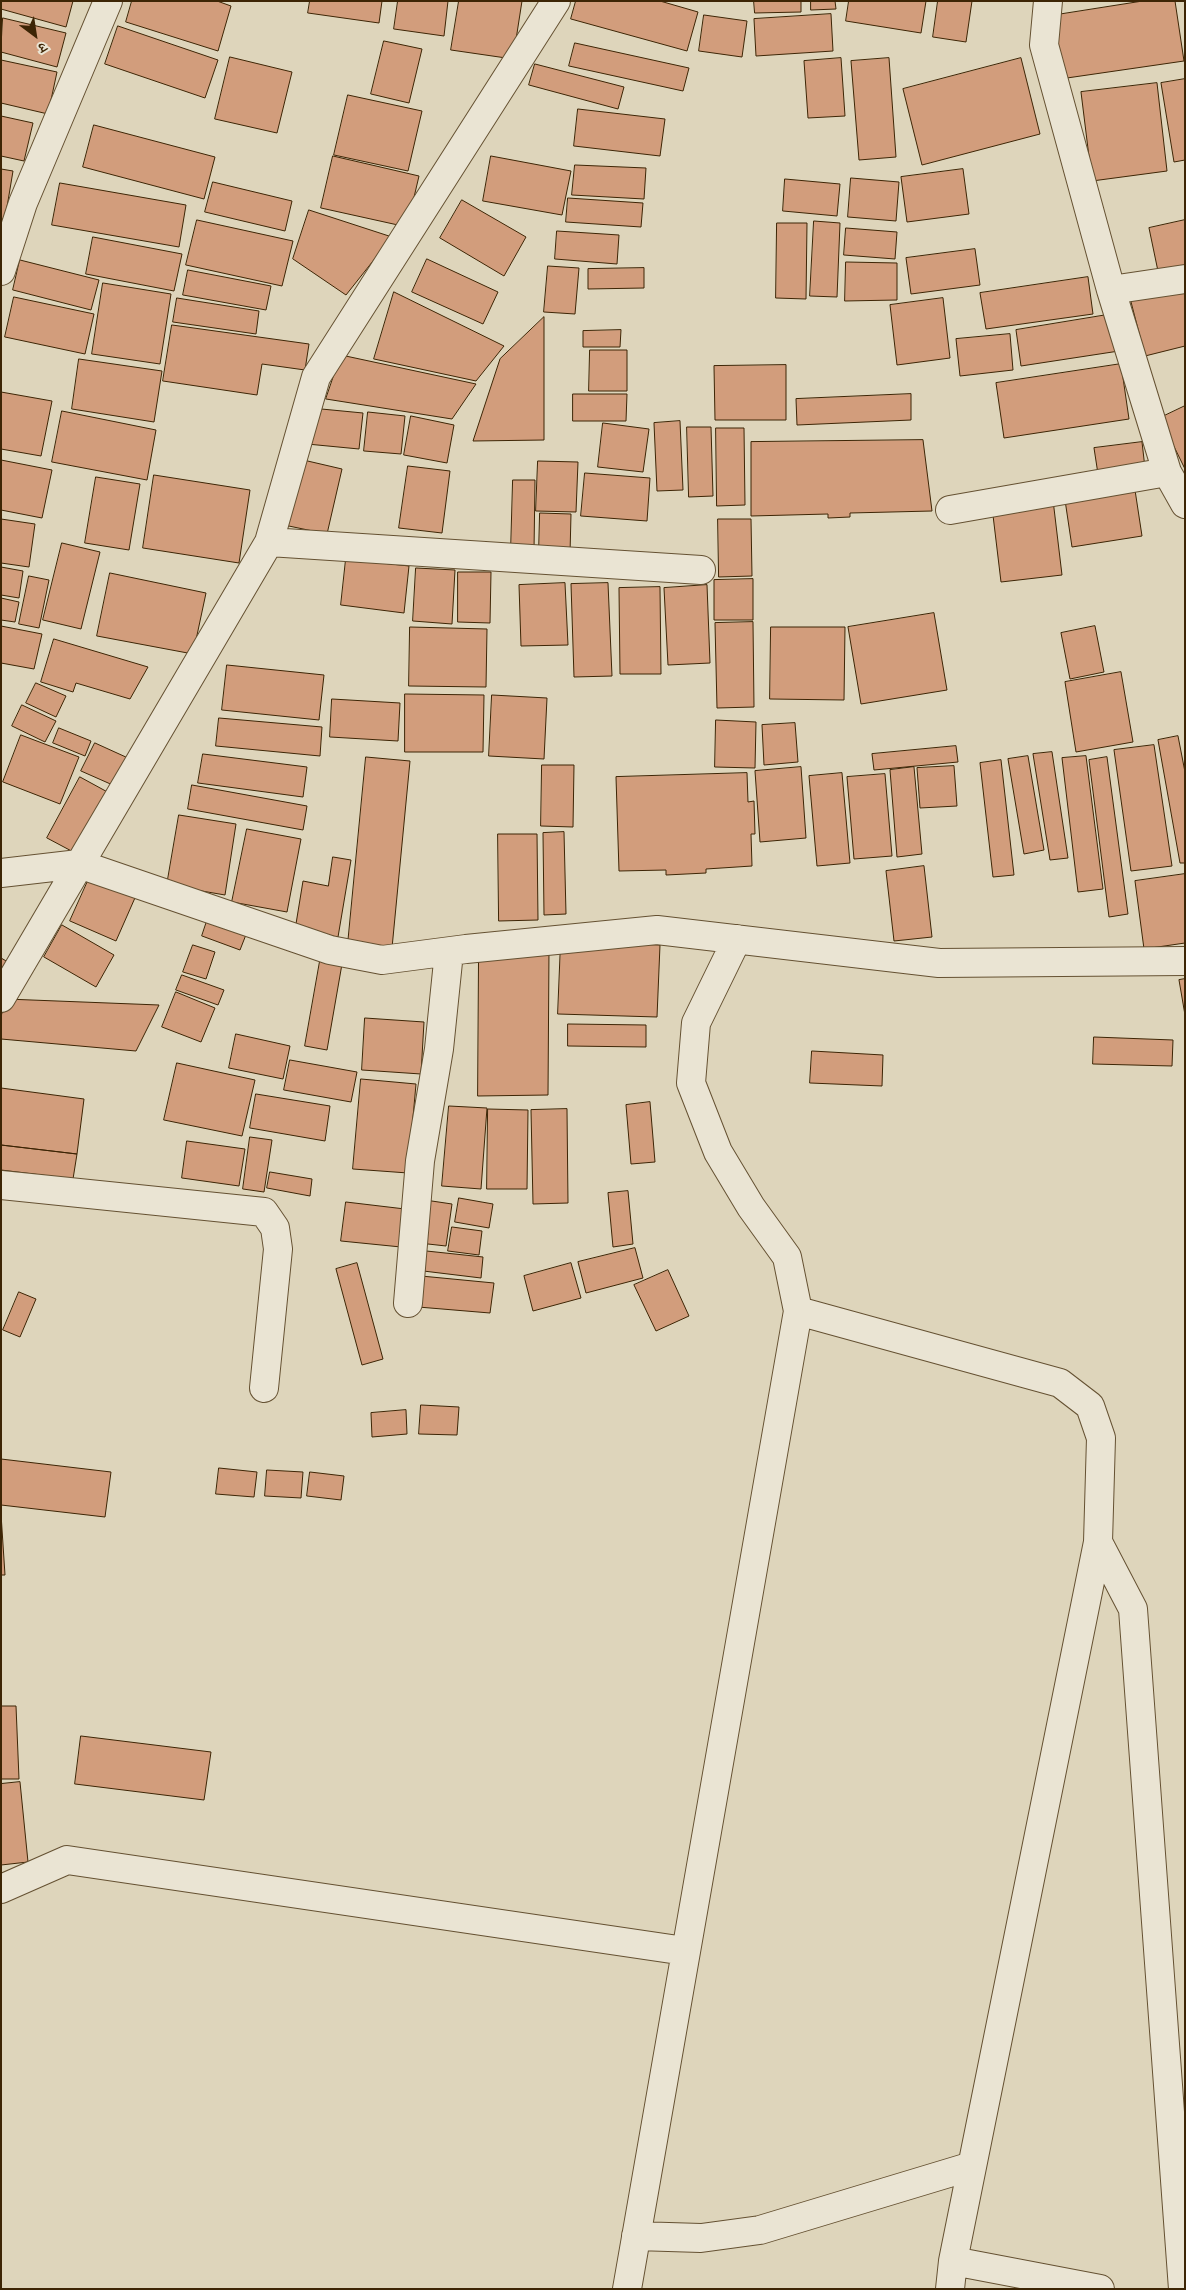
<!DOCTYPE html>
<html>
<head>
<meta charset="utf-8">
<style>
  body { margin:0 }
  #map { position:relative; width:1186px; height:2290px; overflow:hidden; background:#ded5bb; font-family:"EB Garamond","Noto Serif Devanagari",serif }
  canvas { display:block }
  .frame { position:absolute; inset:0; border:2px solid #3d2505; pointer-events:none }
  .north { position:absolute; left:10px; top:10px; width:50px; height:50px; -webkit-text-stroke:4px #eae4d3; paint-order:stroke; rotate:149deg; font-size:14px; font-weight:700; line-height:20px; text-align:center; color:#3d2505 }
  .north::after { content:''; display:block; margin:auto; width:18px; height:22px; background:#3d2505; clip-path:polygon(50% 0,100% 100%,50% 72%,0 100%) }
</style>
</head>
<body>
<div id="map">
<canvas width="1186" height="2290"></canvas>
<div class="frame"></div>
<div class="north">उ</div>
</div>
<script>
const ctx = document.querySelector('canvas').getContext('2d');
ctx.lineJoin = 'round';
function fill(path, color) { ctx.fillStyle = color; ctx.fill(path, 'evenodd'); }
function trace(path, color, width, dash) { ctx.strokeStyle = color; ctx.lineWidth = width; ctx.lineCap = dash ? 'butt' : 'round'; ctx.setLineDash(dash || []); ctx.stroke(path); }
const building = new Path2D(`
  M1,1h72l-7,26 -65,-18z
  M132,1h85l14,5 -13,45 -92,-29z
  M310,1h72l-3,22 -71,-10z
  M398,1h50l-4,35 -50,-7z
  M459,1h63l-9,58 -62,-9z
  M576,1h84l38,11 -11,39 -116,-32z
  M754,1h47v11l-46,1z
  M811,1h24l1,8 -25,1z
  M849,1h77l-5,32 -75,-12z
  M938,1h34l-6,41 -33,-5z
  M1143,1h32l9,60 -124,18 -10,-63z
  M831,14l2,37 -77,5 -2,-37z
  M704,15l43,6 -5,36 -43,-6z
  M3,18l63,15 -9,34 -56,-15z
  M118,26l100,34 -13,38 -100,-34z
  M384,41l38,8 -13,54 -38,-9z
  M575,43l114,25 -6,23 -114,-25z
  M230,57l62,15 -15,61 -62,-14z
  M841,58l4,58 -37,2 -4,-57z
  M889,58l7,99 -37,3 -8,-99z
  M1021,58l19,76 -118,31 -19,-76z
  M1,60l56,12 -9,42 -47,-11z
  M535,64l89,23 -6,22 -89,-24z
  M1185,79v81l-11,2 -13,-79z
  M1157,83l10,88 -75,10 -11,-89z
  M348,95l74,16 -14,60 -74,-16z
  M578,109l87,10 -5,37 -86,-10z
  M1,116l32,7 -9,38 -23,-5z
  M94,125l121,32 -11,42 -121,-32z
  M333,156l86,20 -12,51 -86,-19z
  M491,156l80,15 -9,44 -79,-14z
  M575,165l71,3 -2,31 -72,-4z
  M1,169l12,2 -8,48h-4z
  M963,169l6,45 -62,8 -6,-45z
  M851,178l48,4 -3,39 -48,-4z
  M785,179l55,5 -3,32 -54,-5z
  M213,182l79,19 -7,30 -80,-19z
  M60,183l126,22 -7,42 -127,-22z
  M568,198l75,5 -2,24 -75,-5z
  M462,200l64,37 -22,39 -64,-38z
  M309,210l83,27 -46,58 -53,-36z
  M197,220l96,21 -11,45 -96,-21z
  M1185,220v50l-26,6 -10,-48z
  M814,221l26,2 -3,74 -27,-1z
  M777,223h30l-1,76 -30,-1z
  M846,228l51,4 -2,27 -51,-4z
  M557,231l62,4 -2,29 -62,-5z
  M93,237l89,17 -8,37 -88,-17z
  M975,249l5,36 -69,9 -5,-36z
  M427,259l71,33 -15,32 -71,-32z
  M20,260l79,20 -8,30 -78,-20z
  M846,262l51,1v37l-52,1z
  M548,266l31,2 -4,46 -31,-2z
  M644,268v20l-56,1v-20z
  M188,270l83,16 -5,24 -83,-15z
  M1088,277l5,37 -107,15 -6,-36z
  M103,283l68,11 -11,70 -68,-10z
  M1185,284v62l-40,10 -15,-58z
  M394,292l110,54 -28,35 -102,-22z
  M14,297l80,17 -9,40 -80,-17z
  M177,298l82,13 -3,23 -83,-12z
  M943,298l7,60 -53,7 -7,-60z
  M1113,314l6,37 -98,15 -5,-36z
  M544,317v123l-71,1 27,-82z
  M172,325l137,19 -4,26 -43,-6 -5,31 -94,-14z
  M621,330l-1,17h-37v-16z
  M1010,334l3,36 -53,6 -4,-37z
  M590,350h37v41h-38z
  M341,355l135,29 -24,35 -126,-20z
  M79,359l83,12 -8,51 -82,-13z
  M1121,364l8,55 -125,19 -8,-55z
  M786,365v55h-71l-1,-54z
  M1,392l51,9 -11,55 -40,-7z
  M573,394h54l-1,27h-53z
  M911,394v26l-114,5 -1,-26z
  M1185,406v63l-25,-51z
  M311,408l52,5 -4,36 -52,-5z
  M62,411l94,19 -9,50 -95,-18z
  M368,412l37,4 -4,38 -37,-3z
  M411,416l43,9 -7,38 -43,-8z
  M680,421l3,69 -26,1 -3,-68z
  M603,423l46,6 -6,43 -45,-5z
  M687,427h24l2,69 -24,1z
  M716,428h28l1,77 -28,1z
  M923,440l9,71 -82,2v4l-22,1v-4l-77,2v-74z
  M1142,442l3,26 -47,6 -4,-26z
  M299,459l43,10 -15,65 -43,-9z
  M1,460l51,10 -10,48 -41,-8z
  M538,461l40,1 -2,50 -40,-1z
  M408,466l42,5 -8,62 -43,-5z
  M585,473l65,5 -3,43 -66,-5z
  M154,475l96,15 -11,73 -96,-15z
  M96,477l44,7 -11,66 -44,-7z
  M513,480h22l-1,71 -23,-1z
  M1135,490l7,46 -70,11 -7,-47z
  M1053,500l9,75 -61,7 -9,-75z
  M540,513l31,1 -1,40 -31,-2z
  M1,519l34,5 -6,43 -28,-4z
  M718,519h33l1,57 -33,1z
  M62,543l38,9 -19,77 -38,-9z
  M346,559l63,7 -5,47 -63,-8z
  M1,567l22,4 -4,27 -18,-3z
  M416,568l39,2 -3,54 -39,-3z
  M458,572h33l-1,51 -32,-1z
  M110,573l96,20 -13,61 -96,-18z
  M29,576l20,4 -10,48 -20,-4z
  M753,579v41h-39v-40z
  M565,583l3,62 -47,1 -2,-61z
  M608,583l4,93 -38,1 -3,-93z
  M707,585l3,78 -42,2 -4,-77z
  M660,587l1,87h-41l-1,-86z
  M1,598l18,4 -4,20 -14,-2z
  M934,613l13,77 -86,14 -13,-77z
  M753,622l1,85 -37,1 -2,-85z
  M1,626l41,8 -8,35 -33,-6z
  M1095,626l9,46 -34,7 -9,-46z
  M410,627l77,2 -1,58 -77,-1z
  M771,627h74l-1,73 -74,-1z
  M54,639l94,28 -18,32 -54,-16 -3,9 -32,-10z
  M227,665l97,10 -5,45 -97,-10z
  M1121,672l12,70 -57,10 -11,-70z
  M36,683l30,13 -10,21 -30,-14z
  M405,694l79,1 -1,57h-78z
  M492,695l55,3 -3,61 -55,-3z
  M332,699l68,4 -2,38 -68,-4z
  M22,705l34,16 -11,21 -33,-16z
  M219,718l103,9 -2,29 -104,-10z
  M716,720l40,2 -1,46 -40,-1z
  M795,723l3,39 -34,3 -2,-40z
  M59,728l32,13 -6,15 -32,-13z
  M21,735l58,22 -19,47 -57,-22z
  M1178,736l7,36v91h-5l-22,-123z
  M95,743l33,15 -13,28 -34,-15z
  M1154,745l18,121 -41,5 -17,-121z
  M956,746l2,16 -84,8 -2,-16z
  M1052,752l16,106 -18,2 -17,-106z
  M203,754l104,13 -4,30 -105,-14z
  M1028,756l16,94 -20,4 -16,-95z
  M1086,756l17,133 -25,3 -16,-134z
  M366,757l44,4 -18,187 -44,-4z
  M1107,757l21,157 -19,3 -20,-157z
  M1001,760l13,115 -21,2 -13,-114z
  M542,765h32l-1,62 -32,-1z
  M954,766l3,40 -37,2 -3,-40z
  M801,767l5,71 -46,4 -5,-71z
  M914,767l8,87 -25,3 -7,-87z
  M747,773l1,29 6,-1 1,33h-4l1,32 -46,3v4l-40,2v-5l-47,1 -3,-94z
  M842,773l8,90 -33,3 -8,-90z
  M885,774l7,82 -38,3 -7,-82z
  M80,777l33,18 -34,60 -32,-17z
  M192,785l115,21 -4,24 -115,-21z
  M179,815l57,9 -11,71 -58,-10z
  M247,829l54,10 -14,73 -55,-10z
  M564,832l2,82 -22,1 -1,-82z
  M498,834h39l1,86 -39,1z
  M333,857l18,3 -13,77 -43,-7 8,-49 25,5z
  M924,866l8,71 -38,4 -8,-70z
  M92,872l46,19 -22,50 -46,-20z
  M1185,874v69l-41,6 -9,-68z
  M210,912l39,15 -9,23 -38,-14z
  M62,925l52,30 -18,32 -52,-30z
  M561,941l99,4 -3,72 -99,-3z
  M193,945l22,7 -9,27 -23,-7z
  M479,948l70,1 -1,146 -70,1z
  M1,958l7,4 -7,12z
  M320,961l22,3 -15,86 -22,-4z
  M182,975l42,15 -6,15 -42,-15z
  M1185,979v36l-6,-35z
  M176,992l39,16 -14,34 -39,-15z
  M6,999l153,6 -23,46 -135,-12v-22z
  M365,1018l59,4 -3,52 -59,-4z
  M568,1024l78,1v22l-78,-1z
  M236,1034l54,12 -7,33 -54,-11z
  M1094,1037l79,3 -1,26 -79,-2z
  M812,1051l71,4 -1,31 -72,-3z
  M290,1060l67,12 -6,30 -67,-12z
  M177,1063l78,17 -13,56 -78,-16z
  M361,1079l55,5 -8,89 -55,-4z
  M1,1088l83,11 -7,55 -76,-9z
  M256,1094l74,12 -5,35 -75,-13z
  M650,1102l5,60 -24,2 -5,-59z
  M449,1106l38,2 -6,81 -39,-3z
  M488,1109l40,1 -1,79h-40z
  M567,1109l1,94 -35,1 -2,-94z
  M250,1137l22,3 -8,52 -21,-3z
  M187,1141l58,8 -6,37 -57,-8z
  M1,1145l76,9 -4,25 -72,-9z
  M270,1172l42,7 -2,17 -43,-8z
  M628,1191l5,53 -20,3 -5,-54z
  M459,1198l34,6 -4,24 -34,-6z
  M425,1200l27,4 -6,42 -27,-3z
  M346,1202l59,7 -4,38 -60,-6z
  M452,1227l30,4 -3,24 -31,-4z
  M635,1248l8,30 -57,15 -8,-31z
  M417,1250l66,7 -2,21 -66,-8z
  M357,1263l26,96 -21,6 -26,-96z
  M571,1263l10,35 -48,13 -9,-35z
  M668,1270l21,46 -33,15 -22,-46z
  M421,1276l73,7 -4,30 -72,-6z
  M19,1292l17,7 -16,38 -17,-7z
  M421,1405l38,2 -2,28 -38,-1z
  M406,1410l1,24 -35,3 -1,-24z
  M1,1459l110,13 -6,45 -104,-12z
  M219,1468l38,4 -3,25 -38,-3z
  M267,1470l36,2 -2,26 -36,-2z
  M310,1472l34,4 -3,24 -34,-4z
  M1,1514l4,61h-4z
  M1,1706h15l3,73h-18z
  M81,1736l130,16 -7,48 -129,-16z
  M20,1782l8,80 -27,3v-81z`);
fill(building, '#d29d7c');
trace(building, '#3d2505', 1);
const minor = new Path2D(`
  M1048,1l-4,44 67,245 56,182 18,32
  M1,271l22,-68 85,-202
  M1111,290l74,-11
  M950,510l217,-38
  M269,542l432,28
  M1,873l78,-9 251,86 52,10 84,-11 191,-19 282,33 246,-2
  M1,998l268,-456 47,-165 240,-376
  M1,1185l263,27 11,16 3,21 -14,139
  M408,1303l12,-142 19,-112 10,-97
  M798,1311l262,72 30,23 11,32 -3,104 -145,719 -3,28
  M1098,1542l35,67 50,680
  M1,1889l66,-29 618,91
  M636,2236l65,2 59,-8 212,-64
  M953,2261l147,28
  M627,2289l171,-978 -11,-54 -36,-50 -33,-55 -27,-69 5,-60 41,-84`);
trace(minor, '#655132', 30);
trace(minor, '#eae4d3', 28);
</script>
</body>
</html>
